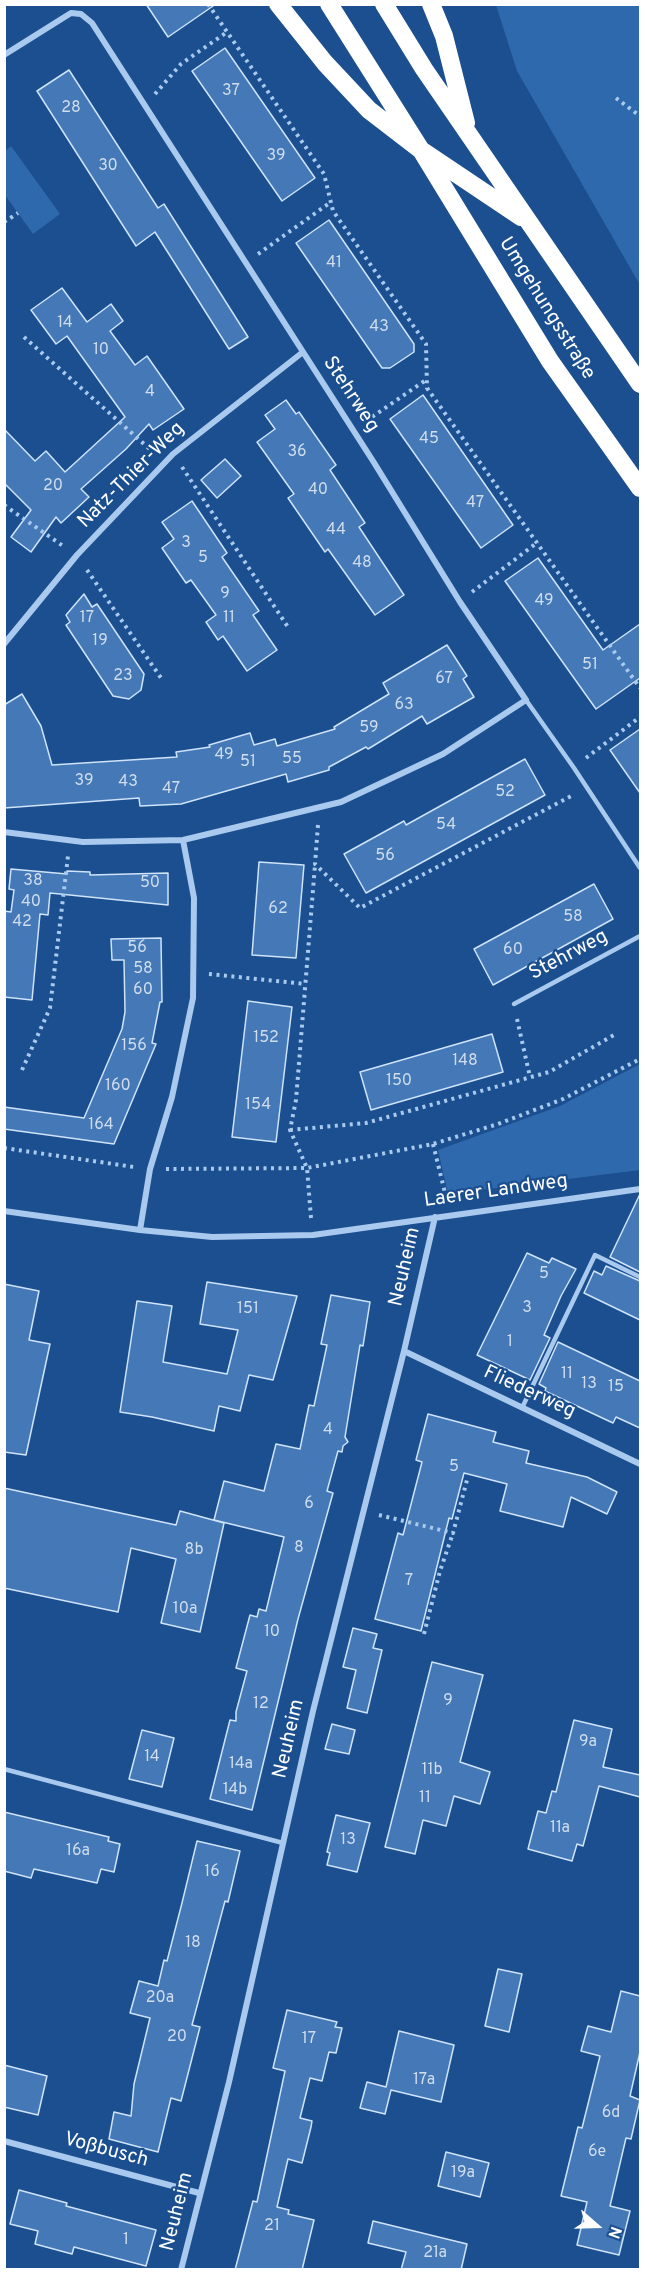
<!DOCTYPE html>
<html>
<head>
<meta charset="utf-8">
<style>
  body { margin:0 }
  #map { position:relative; width:645px; height:2274px; overflow:hidden; background:#1b4f8f; font-family:Overpass,sans-serif }
  canvas { display:block }
  .frame { position:absolute; inset:0; border:6px solid #fff; pointer-events:none }
  .north { position:absolute; left:567px; top:2196px; width:60px; height:60px; -webkit-text-stroke:4px #1b4f8f; paint-order:stroke; rotate:110deg; font-size:16px; font-weight:700; line-height:24px; text-align:center; color:#fff }
  .north::after { content:''; display:block; margin:auto; width:21px; height:27px; background:#fff; clip-path:polygon(50% 0,100% 100%,50% 72%,0 100%) }
</style>
</head>
<body>
<div id="map">
<canvas width="645" height="2274"></canvas>
<div class="frame"></div>
<div class="north">N</div>
</div>
<script>
const ctx = document.querySelector('canvas').getContext('2d');
ctx.lineJoin = 'round';
function fill(path, color) { ctx.fillStyle = color; ctx.fill(path, 'evenodd'); }
function trace(path, color, width, dash) { ctx.strokeStyle = color; ctx.lineWidth = width; ctx.lineCap = dash ? 'butt' : 'round'; ctx.setLineDash(dash || []); ctx.stroke(path); }
function drawText(font, color, halo, rows, align = 'center') {
  ctx.font = font + ' Overpass,sans-serif'; ctx.lineWidth = 4.5; ctx.setLineDash([]); ctx.textBaseline = 'middle'; ctx.strokeStyle = halo; ctx.fillStyle = color; for (const [text, x, y, turn = 0] of rows) {
    ctx.save(); ctx.translate(x, y); ctx.rotate((+turn || 0) * Math.PI / 180); ctx.textAlign = isNaN(turn) ? turn : align; if (halo) ctx.strokeText(text, 0, 0); ctx.fillText(text, 0, 0); ctx.restore();
  }
}
fill(new Path2D(`
  M496,5h144v280l-123,-214z
  M11,146l49,68 -27,20 -28,-39v-44z
  M640,1064v106l-192,24 -10,-44 122,-44z`), '#2e69ad');
const building = new Path2D(`
  M146,4h70l-48,33z
  M225,48l90,130 -33,23 -90,-130z
  M69,70l89,138 6,-4 84,133 -19,12 -74,-117 -19,14 -99,-155z
  M329,220l85,124v8l-24,16h-8l-86,-125z
  M62,288l25,34 24,-18 12,17 -13,10 25,34 12,-9 37,53 -31,21 -4,-6 -23,25 -45,40 8,8 -28,26 -5,-6 -25,35 -20,-15 20,-27 -27,-27v-54l31,32 11,-10 19,21 60,-55 -58,-81 -11,8 -25,-34z
  M423,395l90,130 -32,23 -91,-129z
  M286,400l10,14 3,-2 37,53 -6,5 35,53 -6,4 45,68 -29,20 -47,-66 -3,3 -37,-54 6,-4 -37,-52 18,-13 -10,-14z
  M225,459l16,17 -24,22 -16,-18z
  M192,501l35,52 -5,4 37,54 -6,4 24,35 -30,21 -24,-35 -5,4 -12,-18 10,-7 -25,-35 -5,3 -24,-35 12,-9 -12,-17z
  M538,558l65,92 37,-26v54l-44,31 -91,-128z
  M84,594l8,13 5,-3 47,70 -3,16 -12,9 -16,-3 -47,-71 4,-3 -4,-7z
  M447,645l20,31 -4,3 11,18 -47,27 -5,-8 -54,33 -2,-2 -37,20v3l-41,12 -2,-8 -105,30 -41,2 -1,-8 -135,10v-103l18,-11 19,32 11,39 125,-8 -1,-5 34,-5 -1,-2 41,-12 4,12 21,-6 2,7 58,-17 -1,-2 55,-33 -6,-11z
  M640,729v64l-30,-43z
  M525,759l20,36 -179,98 -22,-39 60,-33 2,4z
  M259,862l45,3 -8,93 -44,-3z
  M11,869l56,5v-3l23,1v3l78,-2v32l-118,-12 -2,22 -8,-1 -8,86 -28,-3v-86l7,1 3,-22 -5,-1z
  M594,884l19,35 -120,66 -19,-36z
  M161,938l1,64h-2l-8,41 4,1 -42,100 -110,-15v-22l80,11 38,-89 3,-17 -1,-52h-12l-1,-21z
  M248,1001l44,6 -16,135 -44,-5z
  M492,1034l11,38 -132,38 -11,-38z
  M640,1194v78l-30,-15z
  M527,1253l22,10 3,-5 24,11 -15,27 -17,39 6,3 -20,42 -53,-25z
  M606,1266l34,15v39l-56,-27 10,-22 8,4z
  M207,1282l90,14 -24,84 -24,-5 -9,36 -21,-5 -5,25 -62,-14 -32,-5 17,-111 35,5 -9,56 64,12 11,-44 -38,-6z
  M4,1284l35,7 -10,49 21,4 -24,111 -22,-3z
  M331,1295l39,7 -7,44 -3,-1 -15,92 3,5 -5,4 -1,6 -4,-1 -11,40 6,2 -35,126 -46,191 -42,-11 20,-79 6,1v-9l11,-41 -11,-3 14,-53 7,2 2,-8 7,2 18,-74 -70,-17 10,-39 40,10 12,-47 24,5 9,-44 5,1 13,-61 -6,-1z
  M558,1342l82,39v47l-24,-11 -3,6 -68,-32 1,-3 -7,-4z
  M428,1414l68,18 -3,10 36,9 -3,12 61,14 30,15 -10,22 -36,-17 -8,30 -63,-16 7,-27 -43,-11 -12,46 -3,-1 -28,113 -46,-12 23,-86 5,2 19,-73 -6,-2z
  M4,1488l172,37 4,-14 44,12 -24,109 -39,-9 15,-64 -45,-11 -13,64 -114,-24z
  M353,1628l24,6 -4,14 9,2 -15,63 -20,-5 9,-38 -13,-3z
  M432,1662l51,13 -23,87 30,10 -10,32 -26,-8 -8,30 -23,-6 -8,34 -30,-7z
  M574,1720l38,9 -9,38 37,8v22l-41,-11 -16,60 -6,-2 -5,17 -44,-12 10,-38 8,2 6,-22 4,1z
  M332,1724l23,6 -6,24 -24,-5z
  M142,1730l32,8 -12,49 -33,-8z
  M4,1812l105,25 -1,4 12,3 -6,28 -13,-3 -4,14 -63,-14 -3,9 -27,-7z
  M336,1815l34,8 -13,49 -30,-7 3,-12 -3,-1z
  M197,1841l43,10 -12,51 -3,-1 -33,124 8,2 -19,74 -10,-3 -13,54 -49,-13 5,-27 17,4 3,-32 16,-66 -20,-5 9,-32 19,5 6,-26 3,1 15,-58z
  M498,1969l24,5 -13,58 -24,-6z
  M621,1991l19,5v56l-10,44 10,4 -9,39 -5,-1 -16,68 20,5 -11,44 -42,-10 10,-43 -26,-6 17,-69 4,1 18,-72 -19,-5 7,-25 23,6z
  M287,2010l50,12 -2,5 7,1 -6,25 -7,-1 -7,29 -12,-3 -10,40 12,3 -1,6 -9,36 -14,-4 -11,48 12,3 -1,4 26,6 -12,50h-67l18,-69 4,1 28,-131 -12,-3z
  M399,2031l55,14 -13,57 -50,-12 -6,24 -25,-6 7,-26 19,5z
  M4,2065l43,11 -9,39 -34,-8z
  M446,2152l43,11 -9,34 -42,-11z
  M19,2190l48,13 -1,3 90,24 -10,36 -72,-19 -2,7 -37,-10 3,-13 -28,-7z
  M373,2221l94,23 -6,26h-60l5,-18 -38,-9z`);
fill(building, '#4478b7');
trace(building, '#cfe3fa', 1.5);
trace(new Path2D(`
  M208,4l116,170 9,37 93,133 1,44 213,300
  M155,94l26,-30 46,-32
  M616,98l24,18
  M4,222l14,-9
  M258,254l73,-52
  M24,337l129,115
  M366,421l60,-41
  M182,467l106,160
  M4,505l59,41
  M87,570l74,108
  M472,592l66,-50
  M586,758l54,-41
  M318,825l-3,39 45,44 213,-113
  M209,974l96,10
  M517,1019l13,58
  M22,1070l28,-62 18,-152
  M290,1130l76,-7 183,-51 65,-37
  M433,1144l14,57
  M4,1148l130,19
  M166,1169l141,-1 126,-24 65,-20 65,-25 77,-40
  M311,1218l-4,-50 -17,-38 6,-30 19,-235
  M379,1515l74,18 14,-53
  M424,1634l16,-63 13,-38`), '#a9c9ee', 4, [3, 4.5]);
trace(new Path2D(`
  M526,700l48,68 66,100
  M514,1004l126,-68
  M522,1408l73,-153 45,22
  M4,1769l279,74`), '#a9c9ee', 4.5);
trace(new Path2D(`
  M4,55l67,-42 10,1 11,9 281,438 87,141 66,98 -83,54 -102,48 -158,38 -100,2 -79,-10
  M4,644l73,-89 96,-101 130,-102
  M4,1211l136,19 72,7 101,-2 327,-46
  M140,1230l10,-61 22,-72 21,-99 1,-100 -11,-58
  M404,1351l236,113
  M4,2141l195,52
  M181,2270l48,-188 84,-371 91,-360 31,-134`), '#a9c9ee', 6);
trace(new Path2D(`
  M278,4l47,59 44,47 52,40 100,67
  M329,4l92,146 129,211 90,127
  M384,4l40,65 216,315
  M431,4l13,32 22,87`), '#fff', 18);
drawText('16px', '#d0dded', null, [
  ["37",231,92],
  ["28",71,109],
  ["39",276,157],
  ["30",108,167],
  ["41",334,264],
  ["14",65,324],
  ["43",379,328],
  ["10",101,351],
  ["4",150,393],
  ["45",429,440],
  ["36",297,453],
  ["20",53,487],
  ["40",318,491],
  ["47",475,504],
  ["44",336,531],
  ["3",186,544],
  ["5",203,559],
  ["48",362,564],
  ["9",225,595],
  ["49",544,602],
  ["17",87,619],
  ["11",229,619],
  ["19",100,642],
  ["51",590,666],
  ["23",123,677],
  ["67",444,680],
  ["63",404,706],
  ["59",369,729],
  ["49",224,756],
  ["55",292,760],
  ["51",248,763],
  ["39",84,782],
  ["43",128,783],
  ["47",171,790],
  ["52",505,793],
  ["54",446,826],
  ["56",385,857],
  ["38",33,882],
  ["50",150,884],
  ["40",31,903],
  ["62",278,910],
  ["58",573,918],
  ["42",22,923],
  ["56",137,949],
  ["60",513,951],
  ["58",143,970],
  ["60",143,991],
  ["152",266,1039],
  ["156",134,1047],
  ["148",465,1062],
  ["150",399,1082],
  ["160",118,1087],
  ["154",258,1106],
  ["164",101,1126],
  ["5",544,1275],
  ["3",527,1309],
  ["151",248,1310],
  ["1",510,1343],
  ["11",567,1375],
  ["13",589,1385],
  ["15",616,1388],
  ["4",328,1431],
  ["5",454,1468],
  ["6",309,1505],
  ["8",299,1549],
  ["8b",194,1551],
  ["7",409,1582],
  ["10a",185,1610],
  ["10",272,1633],
  ["9",448,1702],
  ["12",261,1705],
  ["9a",588,1743],
  ["14",152,1758],
  ["14a",241,1765],
  ["11b",432,1771],
  ["14b",235,1791],
  ["11",425,1799],
  ["11a",560,1829],
  ["13",348,1841],
  ["16a",78,1852],
  ["16",212,1873],
  ["18",193,1944],
  ["20a",160,1999],
  ["20",177,2038],
  ["17",309,2040],
  ["17a",424,2081],
  ["6d",611,2114],
  ["6e",597,2153],
  ["19a",463,2174],
  ["21",272,2227],
  ["1",126,2241],
  ["21a",435,2254]
]);
drawText('20px', '#fff', '#1b4f8f', [
  ["Umgehungsstraße",546,309,58],
  ["Stehrweg",350,395,57],
  ["Natz-Thier-Weg",132,476,-45],
  ["Stehrweg",569,956,-28],
  ["Laerer Landweg",496,1192,-8],
  ["Neuheim",406,1267,-77],
  ["Fliederweg",529,1393,25],
  ["Neuheim",290,1739,-77],
  ["Voßbusch",106,2151,15],
  ["Neuheim",178,2212,-76]
]);
</script>
</body>
</html>
